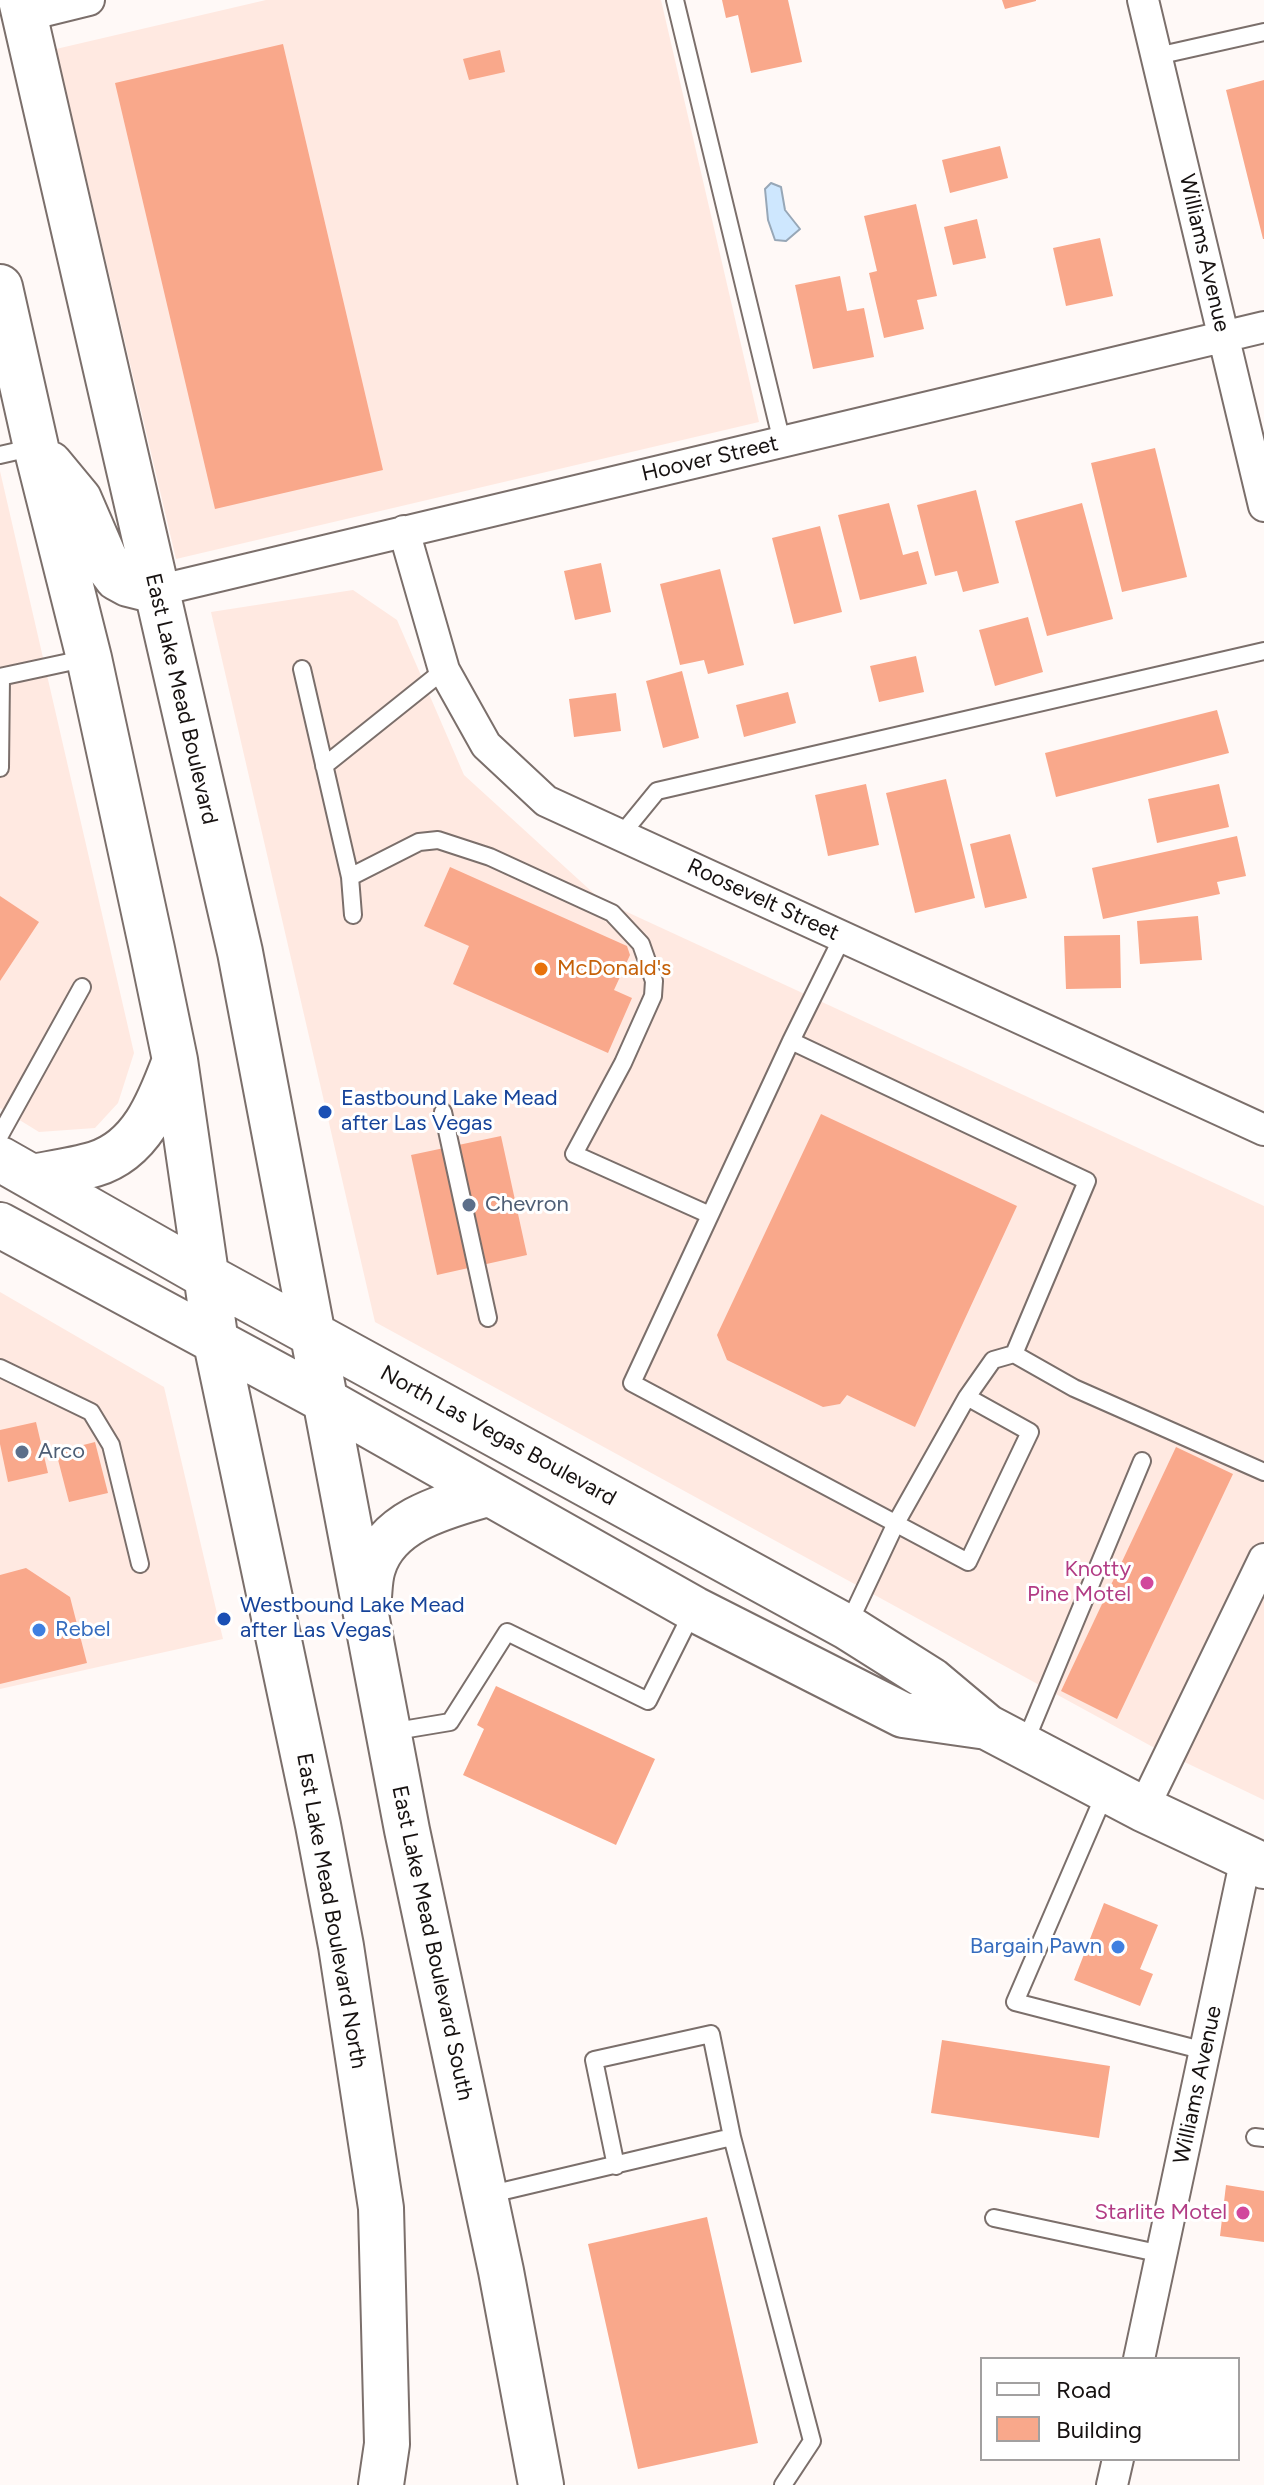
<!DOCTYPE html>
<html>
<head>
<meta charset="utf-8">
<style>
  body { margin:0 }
  #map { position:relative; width:1264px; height:2485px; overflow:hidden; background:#fff9f7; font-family:Figtree,sans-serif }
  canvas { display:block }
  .legend { position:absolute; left:980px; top:2357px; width:260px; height:104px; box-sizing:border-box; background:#fff; border:2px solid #a2a0a0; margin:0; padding:10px 14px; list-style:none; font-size:24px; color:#171211 }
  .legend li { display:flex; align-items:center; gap:16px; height:40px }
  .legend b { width:40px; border:2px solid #a2a0a0 }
</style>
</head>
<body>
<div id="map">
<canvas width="1264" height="2485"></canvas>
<ul class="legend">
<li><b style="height:10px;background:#fff"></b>Road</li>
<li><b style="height:22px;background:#f9a88b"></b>Building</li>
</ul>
</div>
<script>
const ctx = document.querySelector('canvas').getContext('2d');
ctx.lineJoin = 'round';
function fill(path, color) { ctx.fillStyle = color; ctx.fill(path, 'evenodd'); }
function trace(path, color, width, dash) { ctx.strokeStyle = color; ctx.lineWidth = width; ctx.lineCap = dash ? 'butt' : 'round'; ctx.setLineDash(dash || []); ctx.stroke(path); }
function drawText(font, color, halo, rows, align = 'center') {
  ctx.font = font + ' Figtree,sans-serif'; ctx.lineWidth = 6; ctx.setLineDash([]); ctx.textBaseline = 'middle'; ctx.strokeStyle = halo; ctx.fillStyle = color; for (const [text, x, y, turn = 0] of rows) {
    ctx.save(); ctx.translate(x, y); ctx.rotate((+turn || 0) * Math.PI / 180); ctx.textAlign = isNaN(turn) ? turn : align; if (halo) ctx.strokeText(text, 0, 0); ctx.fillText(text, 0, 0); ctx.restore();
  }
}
fill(new Path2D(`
  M266,0h395l98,422 -583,137 -120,-510z
  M0,471l134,582 -16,50 -23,25 -56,4 -39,-24z
  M353,590l44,30 67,155 137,125 663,306v594l-113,-54 -776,-424 -164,-710z
  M0,1292l164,95 59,252 -223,50z`), '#ffe9e1');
const water = new Path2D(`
  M771,183l10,4 4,23 15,19 -14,12 -11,-1 -7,-20 -3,-31z`);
fill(water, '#cee7fe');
trace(water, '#97a7b7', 2);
fill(new Path2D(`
  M722,0h66l14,62 -51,11 -13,-58 -12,3z
  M1002,0h34v1l-31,8z
  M283,44l100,426 -168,39 -100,-426z
  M500,50l5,22 -36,8 -6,-21z
  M1264,80v159h-1l-37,-149z
  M1000,146l8,32 -58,15 -8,-33z
  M916,204l21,92 -20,4 7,29 -40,9 -15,-65 8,-2 -13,-55z
  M977,219l9,39 -33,7 -9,-38z
  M1100,238l13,58 -47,10 -13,-58z
  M840,276l7,35 17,-3 10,49 -61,12 -18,-84z
  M1155,448l32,129 -65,15 -31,-129z
  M976,490l23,93 -36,9 -6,-21 -22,5 -18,-71z
  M889,503l14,52 15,-4 9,33 -67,16 -22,-85z
  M1082,503l31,116 -66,17 -32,-115z
  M820,526l22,86 -48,12 -22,-86z
  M601,563l10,49 -36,8 -11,-49z
  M720,569l24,96 -36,9 -4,-14 -24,5 -20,-81z
  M1028,617l15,55 -48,14 -16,-56z
  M916,656l8,36 -45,10 -9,-36z
  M682,671l17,67 -36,10 -17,-67z
  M788,692l8,31 -52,14 -8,-32z
  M616,693l5,38 -47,6 -5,-38z
  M1217,710l12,43 -173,44 -11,-44z
  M946,779l29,119 -60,15 -29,-120z
  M866,784l13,61 -51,11 -13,-61z
  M1219,784l10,43 -72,16 -9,-44z
  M1010,834l17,64 -42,10 -15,-64z
  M1237,836l9,40 -29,6 3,12 -117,25 -11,-51z
  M450,867l177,79 3,9 -16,35 18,8 -24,55 -155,-69 16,-38 -45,-20z
  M0,896l39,26 -39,59z
  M1198,916l4,44 -62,4 -3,-43z
  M1120,935l1,53 -55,1 -2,-53z
  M821,1114l196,92 -102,221 -68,-32 -7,9 -17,3 -96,-47 -10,-25z
  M501,1136l26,119 -90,20 -26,-120z
  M36,1422l12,51 -40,9 -8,-38v-14z
  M95,1442l13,51 -39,9 -13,-50z
  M1176,1447l57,27 -116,245 -56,-28z
  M26,1568l44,29 17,66 -87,21v-109z
  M496,1686l159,73 -39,86 -153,-70 21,-46 -7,-4z
  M1104,1903l54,22 -18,44 13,5 -13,32 -66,-26z
  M942,2040l168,26 -11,72 -168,-25z
  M1226,2185l38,6v51l-44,-6z
  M707,2217l51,226 -120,26 -50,-225z`), '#f9a88b');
const service = new Path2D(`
  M675,0l107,442
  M1157,56l107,-24
  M0,455l35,-8
  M302,669l48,208 3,38
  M0,677l88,-19
  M324,766l120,-96
  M0,768l1,-90
  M621,835l36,-44 607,-140
  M350,877l69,-35 19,-2 52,17 122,56 29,31 13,37 -1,15 -30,67 -49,91 136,61
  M843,936l-52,105 -159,342 336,179 62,-130 -63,-35
  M791,1041l296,140 -73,173 -21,6 -26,37 -71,126 -48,102
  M443,1112l45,206
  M0,1135l82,-148
  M1014,1354l60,34 190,84
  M0,1368l91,44 20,33 29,119
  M390,1732l60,-10 57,-90 141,69 45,-90
  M1024,1745l118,-284
  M1106,1791l-91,211 190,49
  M1255,2137l9,1
  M616,2166l-22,-106 117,-26 21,103
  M487,2195l245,-58 80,304 -29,44
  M994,2218l168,36`);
const minor = new Path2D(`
  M1143,0l121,506
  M24,16l65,-16
  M404,531l40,139 42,75 60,56 718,329
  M156,591l1108,-264
  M1143,1809l121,-250
  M1139,2359l107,-501
  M1112,2485l6,-26`);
const primary = new Path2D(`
  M21,0l219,952 167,878 94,441 40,214
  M0,287l36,160 53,211 63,291 23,111 41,283 102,482 23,121 40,262 6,236 -6,41
  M50,464l29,35 29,67 9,12 11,6 28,7
  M0,1159l206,117 641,351 84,53 56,47 156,82 121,57
  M32,1177c21,-4 43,-7 63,-13 46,-14 64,-61 79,-101
  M0,1225l326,176 368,208 209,106 84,12
  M368,1605c2,-11 1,-25 5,-37 14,-48 73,-62 114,-74`);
trace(service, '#7b6f6b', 20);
trace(minor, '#7b6f6b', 34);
trace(primary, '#7b6f6b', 48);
trace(service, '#fff', 16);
trace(minor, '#fff', 30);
trace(primary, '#fff', 44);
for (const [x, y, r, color] of [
  [541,969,8,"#e8710a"],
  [325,1112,8,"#1a4fb4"],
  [469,1205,8,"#5c6f8a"],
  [22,1452,8,"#5c6f8a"],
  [1147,1583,8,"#d1479c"],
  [224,1619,8,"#1a4fb4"],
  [39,1630,8,"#3f7fe0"],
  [1118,1947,8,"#3f7fe0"],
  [1243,2213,8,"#d1479c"]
]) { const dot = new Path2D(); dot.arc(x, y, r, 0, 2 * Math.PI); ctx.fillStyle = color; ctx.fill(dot); trace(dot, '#fff', 3); }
drawText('22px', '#171211', '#fff', [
  ["Williams Avenue",1204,253,77],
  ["Hoover Street",710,459,-13],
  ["East Lake Mead Boulevard",181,699,77],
  ["Roosevelt Street",763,900,25],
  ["North Las Vegas Boulevard",498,1436,29],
  ["East Lake Mead Boulevard North",331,1911,80],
  ["East Lake Mead Boulevard South",432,1943,78],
  ["Williams Avenue",1198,2085,-78]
]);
drawText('22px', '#c56008', '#fff', [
  ["McDonald's",557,969]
], 'left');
drawText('22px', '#164399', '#fff', [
  ["Eastbound Lake Mead",341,1099],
  ["after Las Vegas",341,1124],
  ["Westbound Lake Mead",240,1606],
  ["after Las Vegas",240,1631]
], 'left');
drawText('22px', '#4e5e75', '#fff', [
  ["Chevron",485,1205],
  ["Arco",38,1452]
], 'left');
drawText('22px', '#b23c85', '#fff', [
  ["Knotty",1131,1570],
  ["Pine Motel",1131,1595],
  ["Starlite Motel",1227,2213]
], 'right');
drawText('22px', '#366cbe', '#fff', [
  ["Rebel",55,1630],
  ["Bargain Pawn",1102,1947,"right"]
], 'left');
</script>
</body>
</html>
